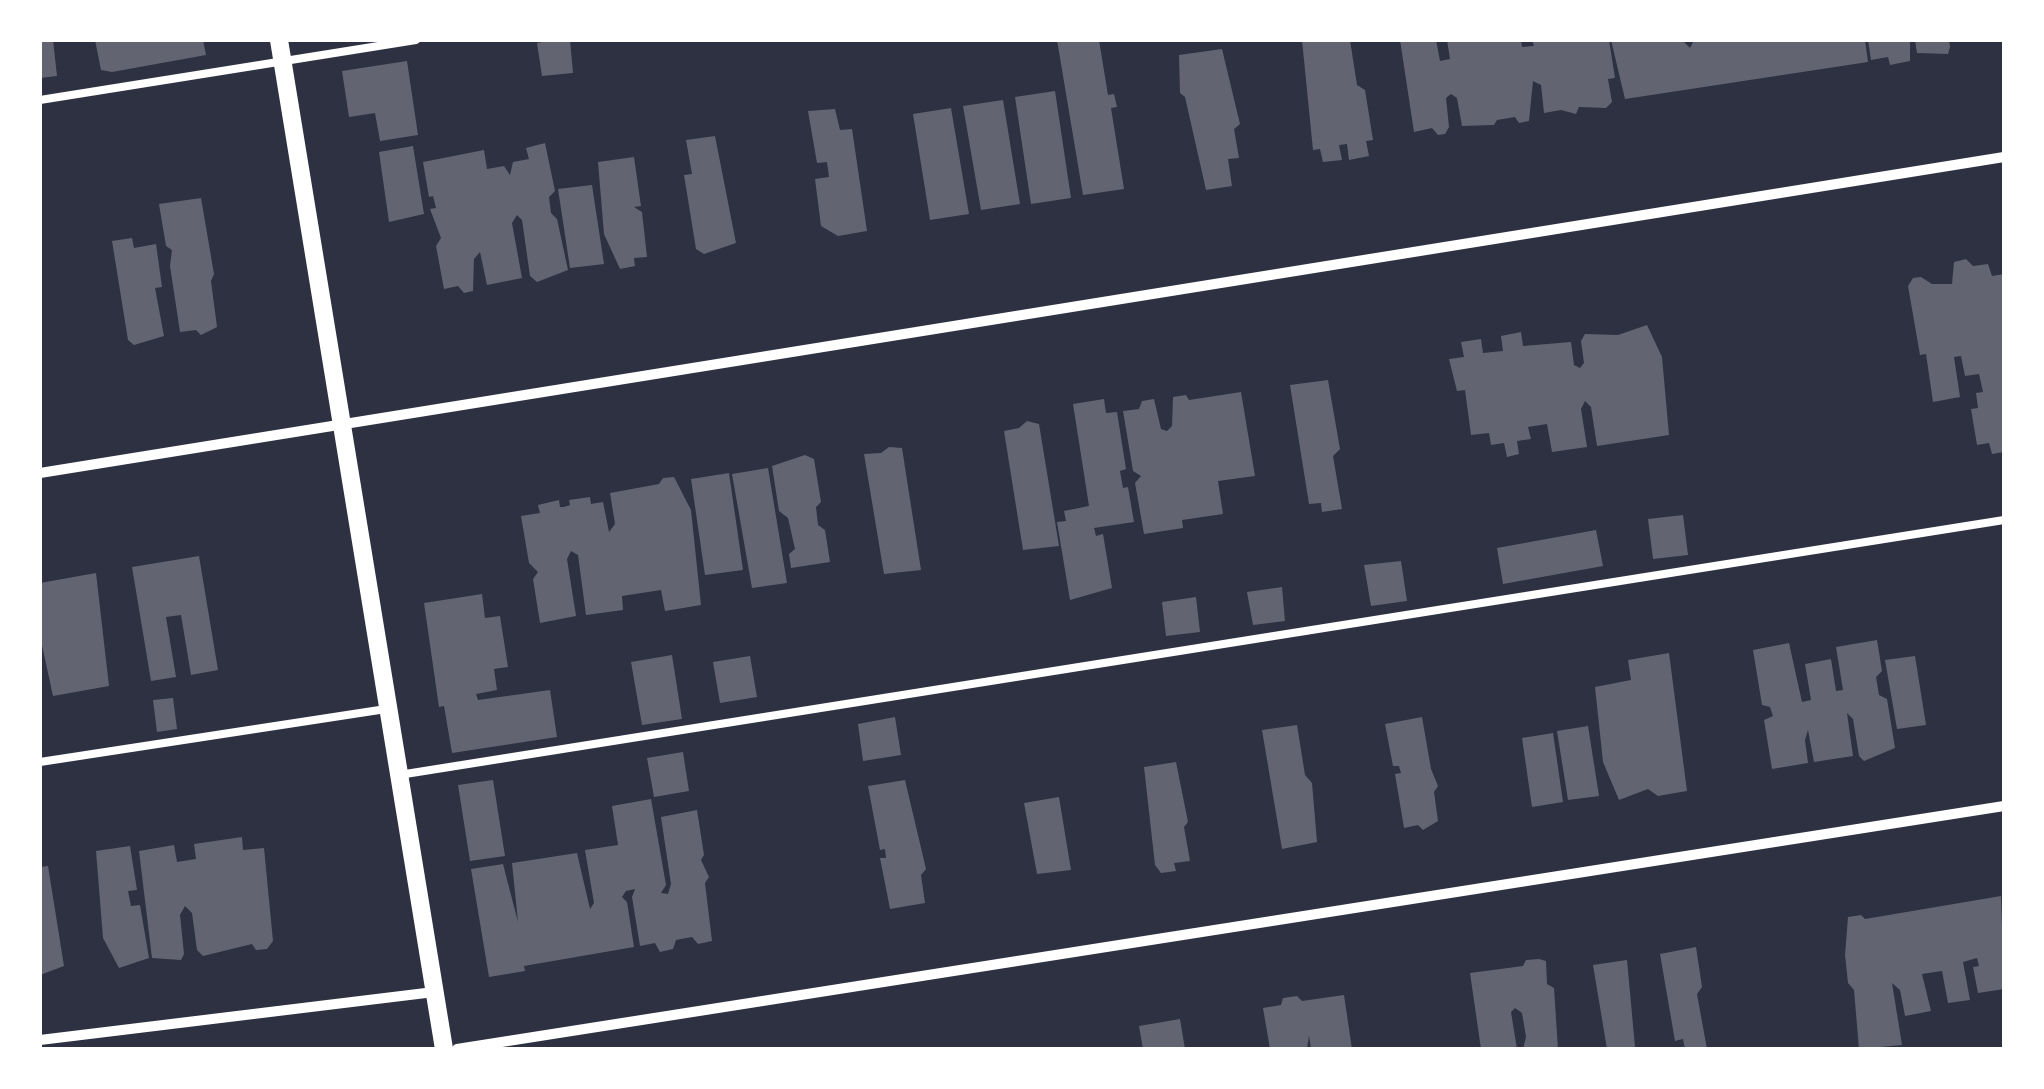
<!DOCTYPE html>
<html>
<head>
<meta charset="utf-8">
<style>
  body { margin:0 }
  #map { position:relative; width:2044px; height:1089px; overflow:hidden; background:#2d3142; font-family:Signika,sans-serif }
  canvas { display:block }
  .frame { position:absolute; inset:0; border:42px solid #fff; pointer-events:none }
</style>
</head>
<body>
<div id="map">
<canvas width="2044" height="1089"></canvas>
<div class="frame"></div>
</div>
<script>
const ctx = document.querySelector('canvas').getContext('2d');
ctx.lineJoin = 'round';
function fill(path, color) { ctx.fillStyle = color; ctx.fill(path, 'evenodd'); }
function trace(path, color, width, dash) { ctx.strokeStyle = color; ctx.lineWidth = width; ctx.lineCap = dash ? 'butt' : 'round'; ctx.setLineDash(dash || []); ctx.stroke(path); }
fill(new Path2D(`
  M53,40l4,36 -17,2v-36z
  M95,40h108l3,15 -94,17 -11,-2z
  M553,40h17l3,33 -31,3 -5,-33z
  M1057,40h42l9,55 6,-1 3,13 -6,1 13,81 -41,6z
  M1302,40h48l7,45 8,5 8,50 -7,1 3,15 -20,4 -2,-16 -8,1 3,15 -19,2 -3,-13 -7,1z
  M1400,40h36l4,21 10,-2 -3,-19h74l1,7 12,-1 -2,-6h77l6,38 -7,1 4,23 -6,6 -27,-1 -3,7 -15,-4 -17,3 -3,-28 -8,-4 -4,40 -10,2 -4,-6 -18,3 -3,5 -32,1 -5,-28 -6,-4 -5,4 3,29 -4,7 -7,1 -6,-7 -18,4z
  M1611,40h71l8,8 4,-8h171l3,22 -243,37z
  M1868,40h42v21l-20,4 -2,-8 -17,3z
  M1915,40h34l1,7 -2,7 -31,-1z
  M1222,49l18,75 -6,5 5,29 -11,1 4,27 -26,4 -21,-93 -5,-4 -1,-38z
  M407,61l11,74 -38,6 -5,-28 -26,4 -7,-46z
  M1055,91l16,107 -40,6 -16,-107z
  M1003,100l17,104 -39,6 -18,-104z
  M951,108l18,106 -39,6 -17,-106z
  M835,109l5,21 12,-1 15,102 -29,5 -17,-10 -6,-47 14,-2 -2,-15 -10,1 -9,-52z
  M715,136l21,107 -32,11 -8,-5 -12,-74 8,-1 -6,-34z
  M545,143l10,48 -6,6 2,16 6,6 11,51 -31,12 -7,-6 -8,-56 -5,-5 -5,8 10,55 -35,7 -7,-33 -6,7 -1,32 -9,2 -6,-7 -14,3 -8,-43 5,-8 -11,-29 6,-1 -3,-12 -4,1 -6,-35 61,-12 3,19 17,-3 6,9 3,-13 16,-3 -3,-11z
  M413,146l11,68 -35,8 -10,-70z
  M634,157l7,49 -7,1 8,5 5,45 -13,1 1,8 -15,3 -16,-35 -6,-72z
  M592,185l12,79 -34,4 -12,-79z
  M201,198l13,76 -3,7 6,46 -16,8 -5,-5 -16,2 -10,-66 2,-16 -6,-4 -7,-42z
  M132,238l2,10 22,-4 6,43 -7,1 9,48 -30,9 -6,-5 -16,-99z
  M1966,259l7,7 15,-2 4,12 12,-2v178l-12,2 -3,-11 -12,2 -6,-36 7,-1 -2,-15 7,-1 -4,-18 -14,2 -4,-20 -7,1 6,40 -27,5 -7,-48 -6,1 -12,-69 5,-8 8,-1 11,7h20l2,-22z
  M1647,325l15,32 7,78 -72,11 -6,-39 -6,-6 -4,8 6,38 -35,5 -5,-28 -19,3 3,12 -14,2 2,13 -12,3 -3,-14 -13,2 -2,-12 -18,2 -6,-45 -8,1 -8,-32 15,-2 -3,-15 20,-3 2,14 20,-2 -2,-15 20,-4 2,14 48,-4 3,23 6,3 4,-5 -3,-22 4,-7 33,1z
  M1328,380l12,69 -7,7 9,53 -20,3 -1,-9 -12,1 -19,-119z
  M1241,392l14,84 -37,5 5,33 -41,6 1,8 -39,6 -9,-51 6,-7 -8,-5 -10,-60 16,-2 3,-8 12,-2 7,30 6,2 5,-5 1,-29 13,-2 3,5z
  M1104,399l2,14 11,-1 9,57 -6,2 3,17 5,-1 6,35 -40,6 2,8 7,-2 9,54 -42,12 -13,-78 9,-1 -2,-10 25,-5 -16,-102z
  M1027,421l12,3 20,122 -36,4 -19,-119 15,-3z
  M889,447l13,1 19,122 -37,4 -20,-120 17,-1z
  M805,455l9,4 7,43 -5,5 2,18 7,5 5,32 -39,6 -2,-14 6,-5 -7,-31 -9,-7 -7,-45z
  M768,468l19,115 -35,5 -20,-114z
  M729,473l14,97 -38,5 -14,-96z
  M674,477l17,33 10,95 -36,6 -4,-21 -39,6 1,14 -37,5 -8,-60 -7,-4 -4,8 9,57 -36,7 -7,-44 5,-7 -9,-9 -8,-47 19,-3 -2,-8 21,-5 1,7h4l6,-2 -1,-5 21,-3 1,7 12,-2 6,30 6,-8 -5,-31 49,-9 4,-6z
  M1683,515l5,40 -35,4 -5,-40z
  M1596,530l7,36 -100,18 -6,-36z
  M199,556l19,114 -27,5 -10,-60 -15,2 10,60 -25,4 -19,-114z
  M1401,561l6,40 -36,5 -7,-41z
  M96,573l13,113 -56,10 -13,-60v-53z
  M1282,587l3,34 -32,4 -6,-33z
  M482,594l3,24 15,-2 8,51 -14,2 3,21 -21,4 2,6 72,-10 7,47 -105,16 -8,-47 -5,1 -15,-104z
  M1196,597l4,35 -34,4 -4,-34z
  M1877,640l5,31 -6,6 3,18 8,4 8,49 -31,13 -5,-5 -6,-37 -6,-6 6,43 -39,6 -6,-32 -3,10 3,23 -36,6 -8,-49 9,-4 -3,-9 -8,-2 -9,-55 36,-7 13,59 9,-2 -6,-36 26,-5 5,32 7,-1 -7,-43z
  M1669,653l18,138 -29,5 -10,-7 -29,11 -16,-38 -8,-75 36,-7 -3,-20z
  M672,655l10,64 -40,6 -11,-63z
  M750,656l7,41 -37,6 -7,-41z
  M1915,656l11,69 -29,4 -12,-69z
  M173,698l4,31 -20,3 -4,-32z
  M895,717l6,38 -38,6 -5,-37z
  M1422,717l9,52 7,17 -4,6 4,29 -15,9 -5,-5 -14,3 -9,-54 6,-1 -2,-7h-6l-8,-42z
  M1297,725l8,50 7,8 5,59 -35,7 -20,-119z
  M1588,726l11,70 -31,4 -11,-69z
  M1553,733l10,69 -31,5 -10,-69z
  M683,752l6,39 -35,6 -7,-39z
  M1176,762l12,60 -4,5 6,34 -16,2 2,8 -15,2 -6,-8 -11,-98z
  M493,780l12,76 -35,5 -12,-76z
  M905,780l21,89 -5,6 4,28 -35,6 -10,-51h6l-1,-9 -5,1 -12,-64z
  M1059,797l12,73 -34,4 -13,-71z
  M651,799l15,86 -5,8 7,1 3,-10 -10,-67 36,-7 7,45 -3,5 8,17 -4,6 7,58 -14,3 -6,-7 -16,3 -3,9 -13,3 -5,-9 -15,3 -8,-49 3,-8 -9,2 -4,6 5,5 7,45 -110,19 1,5 -36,6 -18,-108 32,-5 15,58 -6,-59 65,-10 13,56 4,-6 -9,-53 33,-5 -6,-39z
  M242,837l1,13 21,-2 9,93 -6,8 -11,1 -4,-6 -49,12 -6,-6 -5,-37 -7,-7 -5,9 4,39 -3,6 -29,-2 -13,-107 35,-6 3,17 19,-3 -2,-15z
  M130,846l7,44 -9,1 3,15 9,-1 9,53 -30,10 -16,-30 -7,-87z
  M48,866l16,100 -24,9v-108z
  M2001,896l3,93 -26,4 -5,-26 6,-1 -2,-8 -14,4 7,38 -22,3 -6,-32 -20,3 9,37 -26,5 -5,-26 -8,-7 10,62 -43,4 -5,-59 -6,-7 -3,-28 3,-38 13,-2 4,4z
  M1696,947l6,40 -5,7 10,55h-22l-2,-10 -8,2 -15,-87z
  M1539,959l7,2 1,23 7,4 4,61h-35l3,-12 -4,-24 -7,-5 -4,4 6,37h-36l-11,-76 53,-7 3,-6z
  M1627,960l8,87 -28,2 -14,-84z
  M1344,995l8,54h-41l-2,-13 -2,13h-37l-7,-41 18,-3 2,-7 14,-2 5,5z
  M1180,1019l5,30h-42l-4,-23z`), '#626471');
trace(new Path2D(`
  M40,100l376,-60
  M40,762l346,-53
  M399,775l1605,-255`), '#fff', 8);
trace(new Path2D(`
  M40,473l1964,-316
  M40,1040l394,-48
  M457,1049l1547,-243`), '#fff', 10);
trace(new Path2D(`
  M279,40l165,1009`), '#fff', 18);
</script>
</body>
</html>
